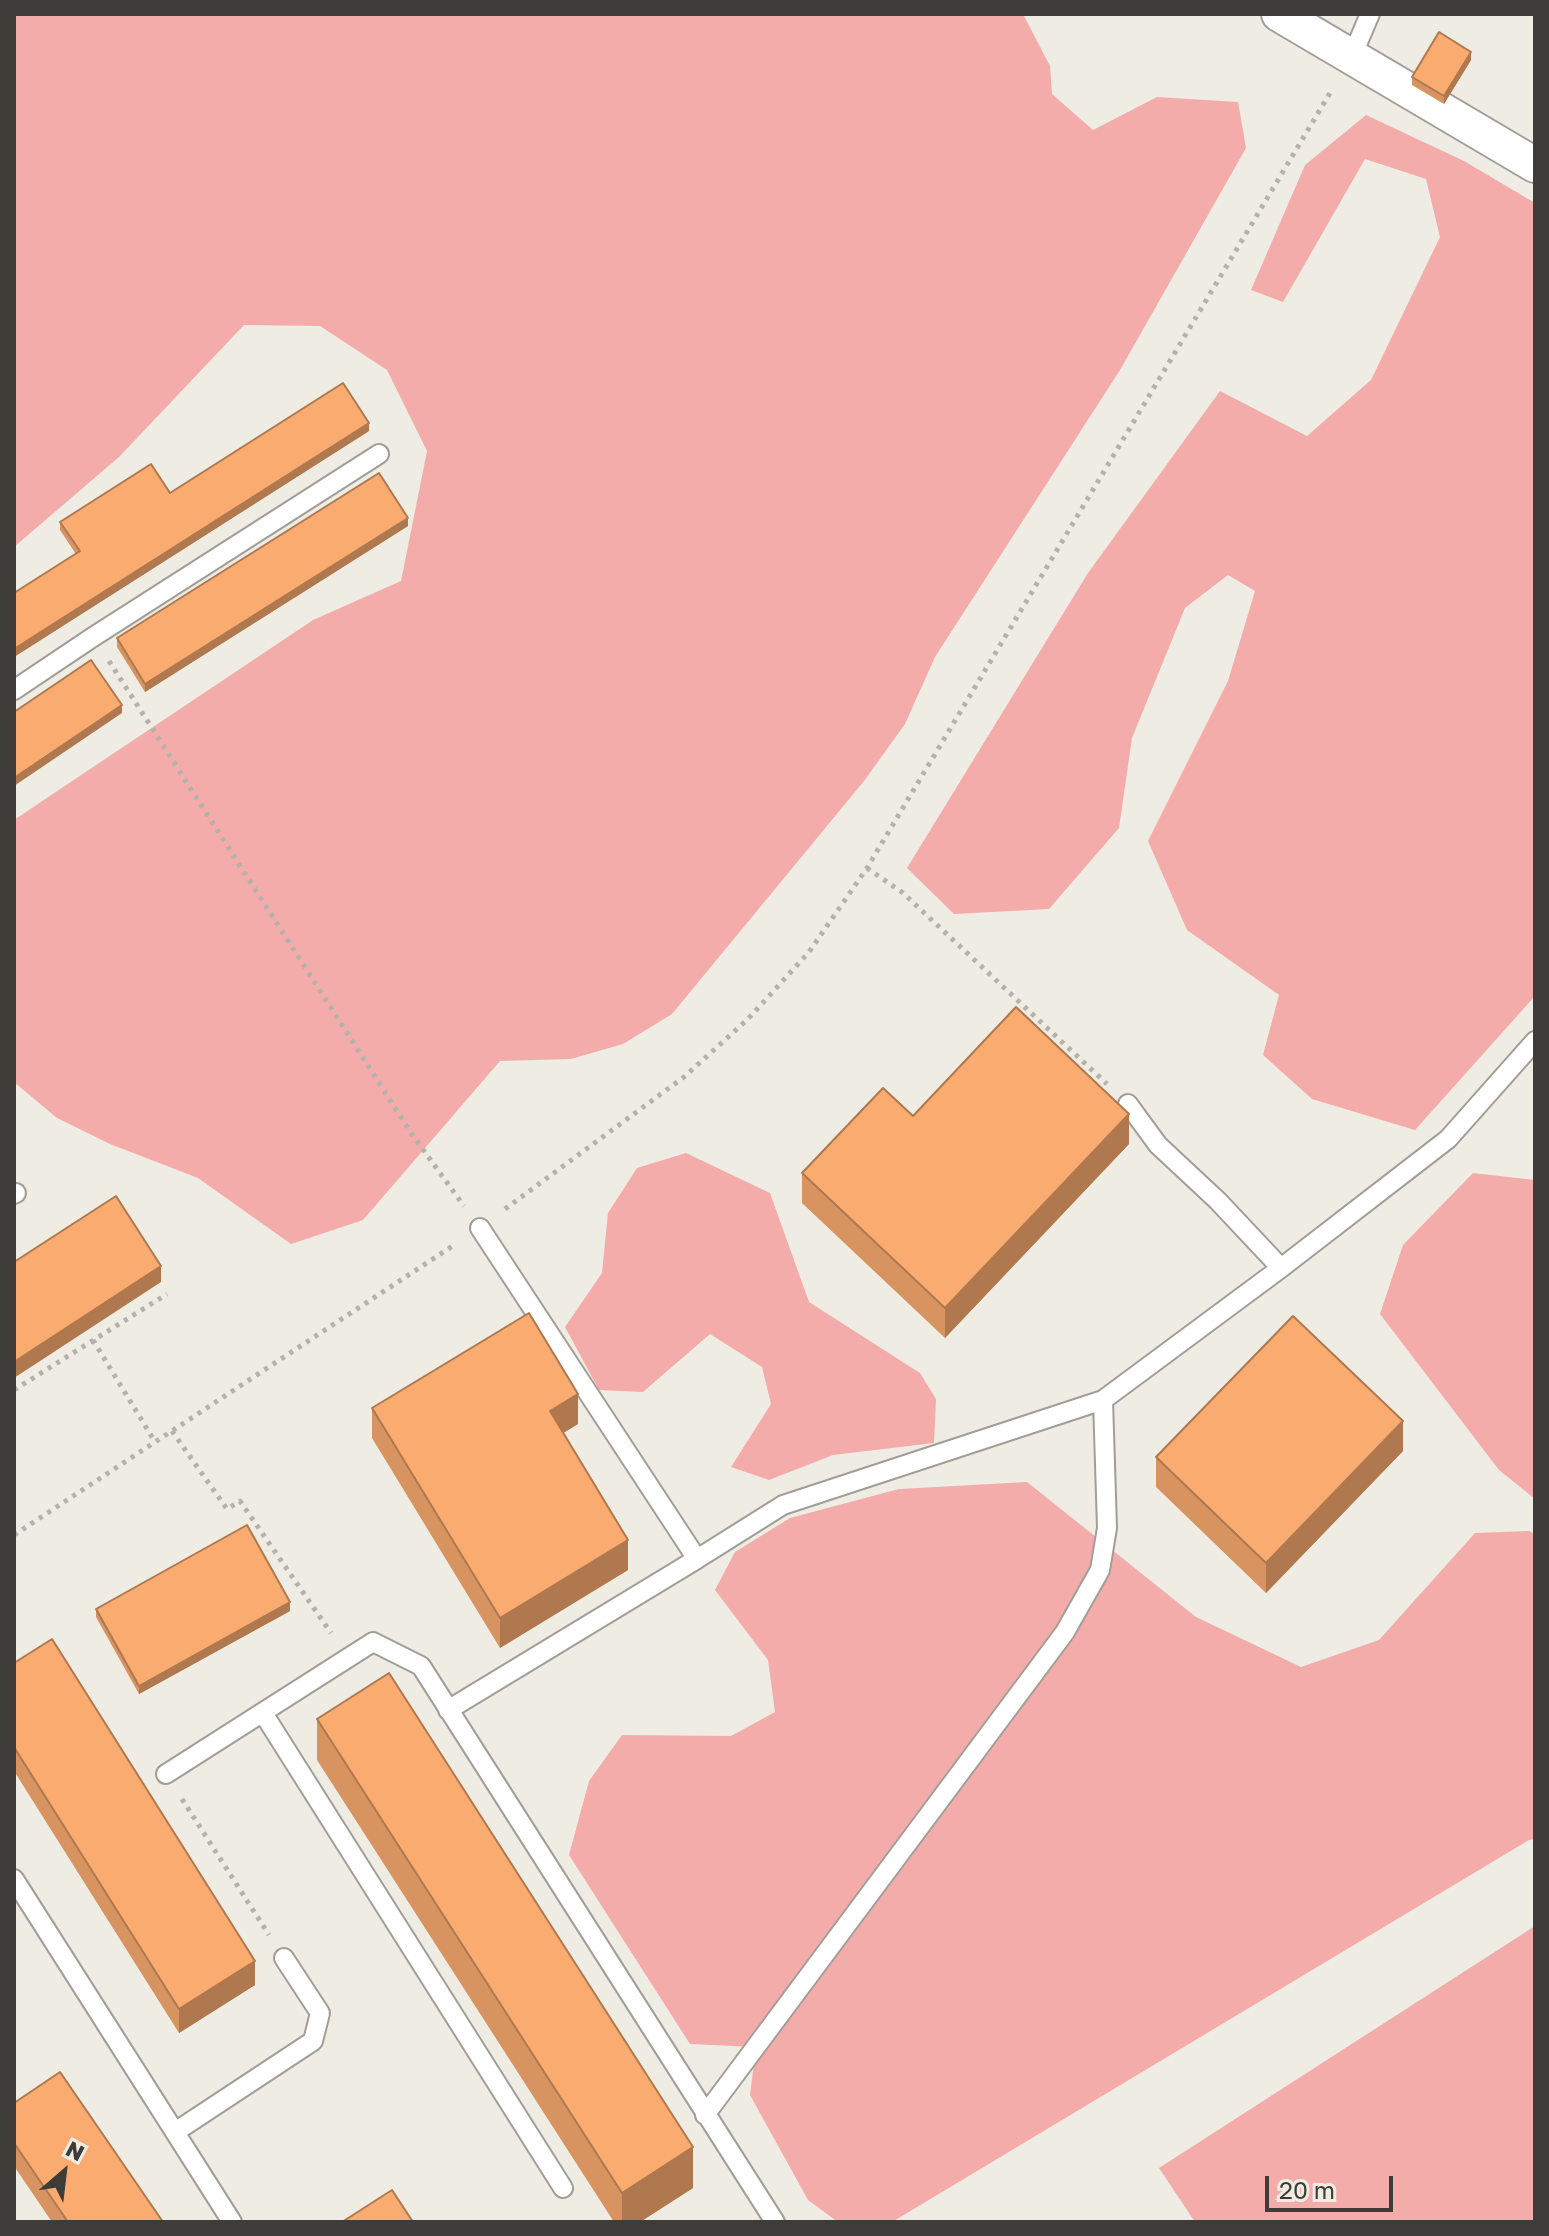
<!DOCTYPE html>
<html>
<head>
<meta charset="utf-8">
<style>
  body { margin:0 }
  #map { position:relative; width:1549px; height:2236px; overflow:hidden; background:#efece4; font-family:"Golos Text",sans-serif }
  canvas { display:block }
  .frame { position:absolute; inset:0; border:16px solid #3d3c39; pointer-events:none }
  .north { position:absolute; left:24px; top:2132px; width:80px; height:80px; -webkit-text-stroke:6px #efece4; paint-order:stroke; rotate:28deg; font-size:22px; font-weight:700; line-height:32px; text-align:center; color:#3d3c39 }
  .north::after { content:''; display:block; margin:auto; width:28px; height:36px; background:#3d3c39; clip-path:polygon(50% 0,100% 100%,50% 72%,0 100%) }
  .scale { position:absolute; left:1265px; top:2176px; width:128px; height:36px; box-sizing:border-box; border:4px solid #3d3c39; border-top:0; padding-left:10px; font-size:24px; line-height:28px; white-space:nowrap; color:#3d3c39; -webkit-text-stroke:6px #efece4; paint-order:stroke }
</style>
</head>
<body>
<div id="map">
<canvas width="1549" height="2236"></canvas>
<div class="frame"></div>
<div class="north">N</div>
<div class="scale">20 m</div>
</div>
<script>
const ctx = document.querySelector('canvas').getContext('2d');
ctx.lineJoin = 'round';
function fill(path, color) { ctx.fillStyle = color; ctx.fill(path, 'evenodd'); }
function trace(path, color, width, dash) { ctx.strokeStyle = color; ctx.lineWidth = width; ctx.lineCap = dash ? 'butt' : 'round'; ctx.setLineDash(dash || []); ctx.stroke(path); }
fill(new Path2D(`
  M14,14h1009l27,52 2,28 41,36 64,-33 81,5 8,46 -126,222 -185,287 -30,67 -41,57 -192,233 -49,30 -52,15 -71,2 -137,159 -72,24 -93,-66 -88,-34 -53,-26 -43,-36v-262l299,-200 88,-39 26,-130 -40,-81 -67,-44 -76,-1 -125,132 -105,90z
  M1366,115l98,46 71,42v793l-120,134 -103,-31 -49,-44 16,-60 -92,-65 -39,-89 80,-160 27,-90 -27,-16 -43,33 -53,130 -13,90 -70,81 -95,5 -47,-46 181,-295 132,-182 87,45 64,-56 69,-143 -14,-58 -61,-20 -82,143 -32,-12 54,-125z
  M686,1153l84,40 39,109 111,71 16,26 -2,44 -101,12 -64,25 -38,-13 40,-63 -9,-37 -52,-33 -67,58 -44,-2 -34,-63 37,-54 6,-60 29,-45z
  M1473,1173l62,7v319l-36,-29 -119,-156 23,-69z
  M1027,1482l169,135 105,50 78,-27 96,-107 54,-2 6,3v305l-6,1 -637,382h-54l-30,-22 -58,-105 6,-48 -66,-3 -121,-189 20,-74 33,-46 109,1 44,-24 -7,-52 -53,-70 20,-38 55,-34 109,-29z
  M1535,1926v296h-340l-36,-54z`), '#f4acaa');
const service = new Path2D(`
  M1352,56l18,-42
  M14,690l79,-53 286,-183
  M1128,1104l30,41 60,56 63,67
  M14,1194l2,-1
  M480,1228l217,331 86,-54 320,-105 178,-132 167,-129 87,-98
  M448,1710l249,-151
  M263,1713l300,475
  M166,1774l207,-132 48,24 354,556
  M14,1879l218,343
  M705,2115l360,-483 35,-62 7,-42 -4,-128
  M175,2132l138,-91 7,-28 -36,-55`);
const minor = new Path2D(`
  M1279,14l256,151`);
trace(service, '#a19e97', 22);
trace(minor, '#a19e97', 38);
trace(new Path2D(`
  M109,661l302,472 53,73
  M867,868l36,25 204,191
  M505,1209l179,-132 64,-58 61,-67 58,-84 466,-780
  M93,1340l62,102
  M14,1390l153,-96
  M172,1431l55,78 13,-8 91,132
  M14,1535l440,-290
  M182,1799l87,136`), '#b4b2ac', 5, [4, 6]);
trace(service, '#fff', 18);
trace(minor, '#fff', 34);
fill(new Path2D(`
  M1471,60l-27,44 -32,-19v-8z
  M369,431l-355,226v-64l62,-39 -16,-24v-8l110,-29z
  M408,526l-263,166 -28,-45v-9z
  M1129,1144l-184,194 -143,-135v-30z
  M372,1408l206,16 -15,9 65,137 -128,78 -128,-210z
  M1403,1451l-137,142 -110,-106v-30z
  M96,1609l194,2 -151,83 -43,-77z
  M14,1663l241,322 -76,48 -165,-262z
  M317,1719l376,469 -53,34h-26l-297,-462z
  M14,2103l149,119h-111l-38,-56z`), '#d79360');
fill(new Path2D(`
  M1471,52v8l-27,44v-8z
  M369,423v8l-355,226v-8z
  M408,518v8l-263,166v-8z
  M122,705v8l-108,73v-8z
  M1129,1114v30l-184,194v-30z
  M161,1266v16l-147,96v-16z
  M578,1394v30l-28,17v-30z
  M1403,1421v30l-137,142v-30z
  M628,1540v30l-128,78v-30z
  M290,1602v9l-151,83v-8z
  M255,1961v24l-76,48v-24z
  M693,2147v41l-53,34h-18v-29z`), '#af784e');
const building = new Path2D(`
  M1439,32l32,20 -27,44 -32,-19z
  M343,383l26,40 -355,226v-56l66,-42 -20,-29 91,-58 19,29z
  M379,473l29,45 -263,166 -28,-46z
  M91,660l31,45 -108,73v-66z
  M1016,1007l113,107 -184,194 -143,-135 81,-85 30,28z
  M116,1196l45,70 -147,96v-100z
  M529,1313l49,81 -28,17 78,129 -128,78 -128,-210z
  M1293,1316l110,105 -137,142 -110,-106z
  M247,1525l43,77 -151,84 -43,-77z
  M52,1639l203,322 -76,48 -165,-262v-84z
  M389,1673l304,474 -71,46 -305,-474z
  M60,2072l103,150h-95l-54,-79v-40z
  M392,2190l21,32h-71z`);
fill(building, '#faab70');
trace(building, '#af784e', 2);
</script>
</body>
</html>
